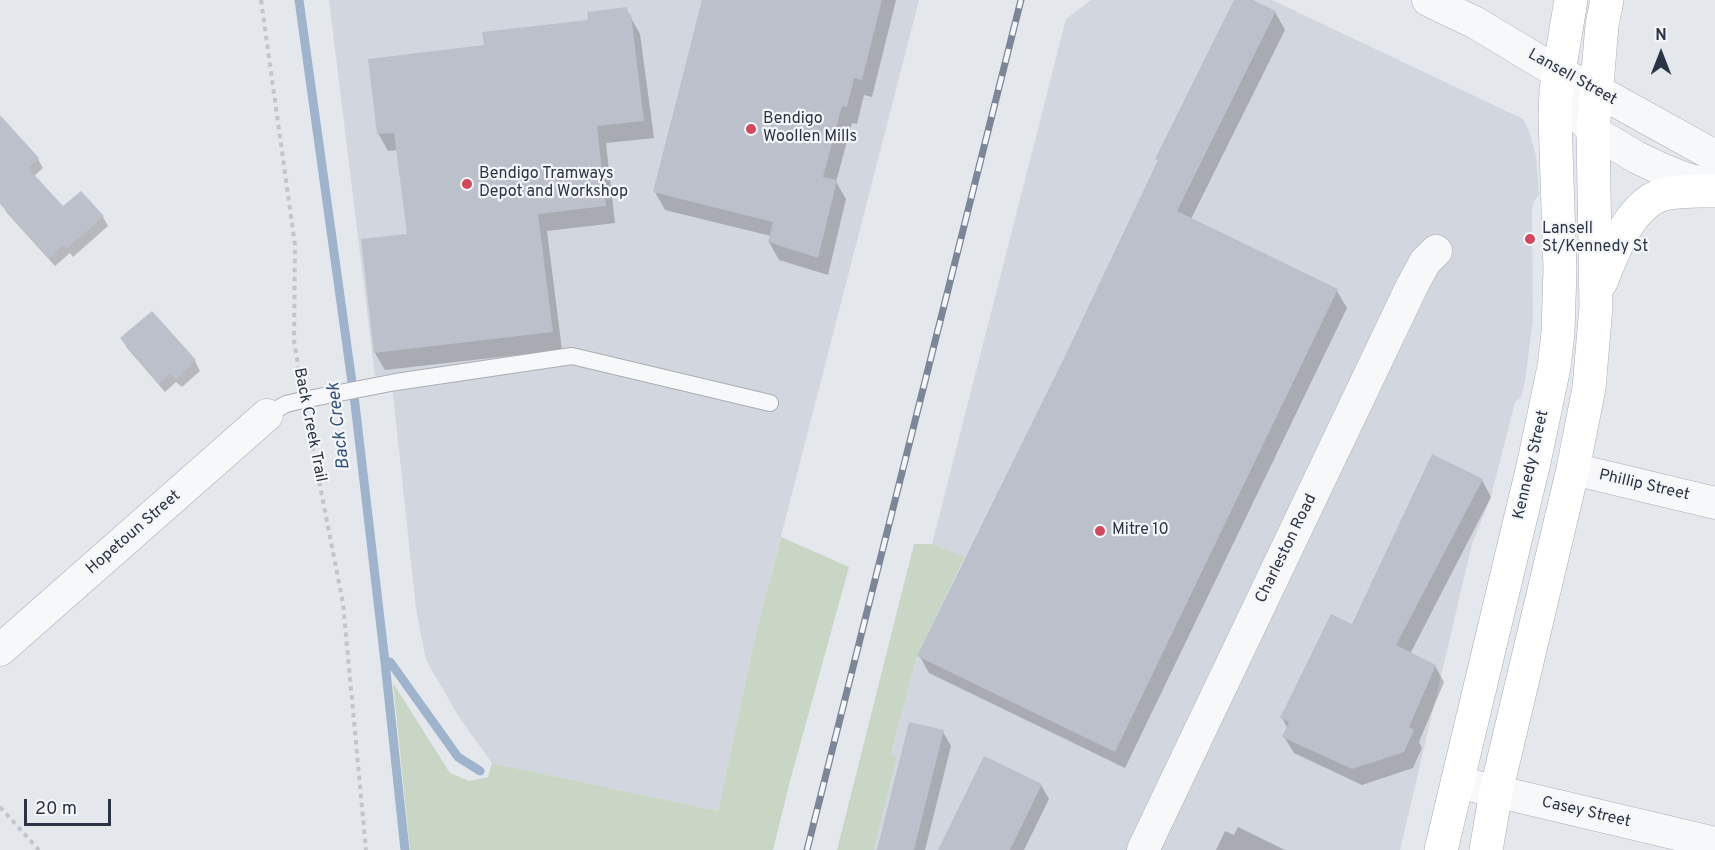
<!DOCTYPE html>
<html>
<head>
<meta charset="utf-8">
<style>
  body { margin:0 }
  #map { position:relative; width:1715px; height:850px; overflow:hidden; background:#e4e7ec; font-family:Overpass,sans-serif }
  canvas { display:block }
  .north { position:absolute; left:1631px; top:24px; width:60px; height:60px; -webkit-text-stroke:4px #f4f6f9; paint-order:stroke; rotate:0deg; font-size:16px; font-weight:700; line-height:24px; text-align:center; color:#2b3445 }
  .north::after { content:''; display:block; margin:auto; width:21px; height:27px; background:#2b3445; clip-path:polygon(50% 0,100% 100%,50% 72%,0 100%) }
  .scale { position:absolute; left:24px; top:799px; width:87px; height:27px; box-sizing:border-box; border:3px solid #2b3445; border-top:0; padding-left:8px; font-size:18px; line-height:21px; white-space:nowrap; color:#2b3445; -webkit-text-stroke:4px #f4f6f9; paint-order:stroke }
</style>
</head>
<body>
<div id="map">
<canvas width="1715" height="850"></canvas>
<div class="north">N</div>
<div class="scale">20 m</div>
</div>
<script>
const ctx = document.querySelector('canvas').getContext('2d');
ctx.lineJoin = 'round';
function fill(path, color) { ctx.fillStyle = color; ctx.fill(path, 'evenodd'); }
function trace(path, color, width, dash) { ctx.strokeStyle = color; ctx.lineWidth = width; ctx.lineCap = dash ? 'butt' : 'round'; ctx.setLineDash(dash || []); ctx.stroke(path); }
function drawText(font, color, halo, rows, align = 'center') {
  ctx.font = font + ' Overpass,sans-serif'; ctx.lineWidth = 4.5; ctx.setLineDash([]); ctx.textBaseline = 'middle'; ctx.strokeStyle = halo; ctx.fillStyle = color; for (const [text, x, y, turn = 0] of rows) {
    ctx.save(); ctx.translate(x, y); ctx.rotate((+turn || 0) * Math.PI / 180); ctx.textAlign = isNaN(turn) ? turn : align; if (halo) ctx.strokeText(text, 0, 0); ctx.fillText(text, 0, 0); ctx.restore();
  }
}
fill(new Path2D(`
  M329,0h590l-163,633 -38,178 -226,-48 -33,-46 -33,-57 -10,-51 -25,-234 -16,1z
  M1091,0h181l251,119 6,12 7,25 3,38 -5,8 -2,8 1,109 -8,62 -4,16 -6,5 -25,98 -18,44 -72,306h-526l23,-93 -6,-2 26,-99 48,-98 -33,-14 134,-525z`), '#d2d6de');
fill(new Path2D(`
  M781,537l68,30 -59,214 -17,69h-363l-17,-167 57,90 19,8 19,-4 4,-14 226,48 38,-178z
  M914,544h18l33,13 -48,99 -26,98 6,3 -23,93h-37z`), '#c9d6c5');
fill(new Path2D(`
  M704,0h192l-24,97 -8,-2 -7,29 -5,-1 -16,59 10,17 -18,76 -49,-15 -10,-18 2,-6 -106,-26 -10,-18z
  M1235,0h15l25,12 10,18 -94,189 146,72 10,17 -222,460 -196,-95 -10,-18 148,-301 92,-192 -2,-3z
  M626,9l14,25 14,104 -48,5 9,80 -68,8 15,119 -177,20 -10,-17 33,-118 -10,-85 -10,1 -10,-18 107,-86 105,-26z
  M0,117l38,42 5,9 -10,9 30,31 40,9 5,9 -35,31 -3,-4 -15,13 -48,-53 -5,-9z
  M152,313l43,48 5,10 -18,16 -6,-5 -11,10 -38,-44 -5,-9z
  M1482,480l9,17 -81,157 25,12 9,16 -25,60 3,6 -9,20 -51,17 -68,-32 -10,-16 4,-8 -6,-11 71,-92z
  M943,732l8,14 -26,104h-46z
  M1041,785l8,14 -25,51h-84z
  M1238,827l47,23h-69l9,-19 9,4z`), '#0003');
trace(new Path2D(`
  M299,0l56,404 30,258 20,188
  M385,662h5l3,4 65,91 22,14`), '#9fb4cc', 9);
fill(new Path2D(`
  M702,0h180l-20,80 -8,-2 -7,29 -5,-1 -19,71 14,3 -19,78 -50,-16 5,-20 -120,-30z
  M1234,0h19l23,11 -99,200 161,78 -223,463 -198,-96 149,-302 92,-194 -3,-1z
  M627,7l1,8 3,-1 13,107 -47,5 9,80 -68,8 15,118 -179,21 -13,-114 46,-5 -13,-101 -17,1 -9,-75 116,-14 -2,-13 106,-12 -1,-8z
  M0,115l39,43 -11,10 35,38 18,-15 23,25 -37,32 -4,-3 -14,13 -49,-54z
  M152,311l44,49 -20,19 -6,-6 -11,11 -39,-46z
  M1432,454l51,25 -87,166 40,20 -27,62 5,3 -10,22 -52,17 -70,-32 7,-15 -9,-4 51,-104 21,10z
  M909,722l35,8 -30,120h-37z
  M984,756l58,28 -32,66h-72z`), '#bbc0ca');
const lane = new Path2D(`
  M267,415l19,-11 17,-4 93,-18 176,-26 198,47`);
const street = new Path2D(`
  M1428,0l48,23 81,49 39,18 119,66
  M1556,90l37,41 43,26 23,11 25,10 31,9
  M1573,469l142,34
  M0,650l267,-235
  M1457,782l258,61
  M1143,850l269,-564 13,-24 11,-11`);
const secondary = new Path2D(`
  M1601,282c12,-29 28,-78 63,-88 16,-4 34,-3 51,-3
  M1441,850l93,-388 20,-95 4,-34 2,-64 -5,-150 1,-29 15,-90
  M1486,850l10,-58 77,-323 16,-81 7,-81 -3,-176 9,-106 5,-25`);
trace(lane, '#a9aeb7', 18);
trace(street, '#a9aeb7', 33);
trace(secondary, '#a9aeb7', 34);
trace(new Path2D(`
  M261,0l34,245 -1,96 6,36
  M307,420l36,183 23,247
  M0,807l39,43`), '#c2c5cb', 4, [4.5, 4.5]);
trace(lane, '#f7f8fa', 16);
trace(street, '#f7f8fa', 32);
trace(secondary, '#fff', 33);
const rail = new Path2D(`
  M807,850l214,-850`);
trace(rail, '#7d8696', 7);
trace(rail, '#f4f6f9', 4.5, [14]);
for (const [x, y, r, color] of [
  [751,129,6,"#d1495b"],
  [467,184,6,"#d1495b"],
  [1530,239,6,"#d1495b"],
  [1100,531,6,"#d1495b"]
]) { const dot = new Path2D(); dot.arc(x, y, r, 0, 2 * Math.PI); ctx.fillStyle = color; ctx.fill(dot); trace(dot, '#f4f6f9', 2); }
drawText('16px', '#2b3445', '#f4f6f9', [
  ["Lansell Street",1572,78,29],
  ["Back Creek Trail",309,425,79],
  ["Kennedy Street",1532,465,-77],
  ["Phillip Street",1644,486,13],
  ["Hopetoun Street",134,533,-41],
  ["Charleston Road",1287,549,-64],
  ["Casey Street",1586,813,13]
]);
drawText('16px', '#2b3445', '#f4f6f9', [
  ["Bendigo",763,120],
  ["Woollen Mills",763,138],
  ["Bendigo Tramways",479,175],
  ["Depot and Workshop",479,193],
  ["Lansell",1542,230],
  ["St/Kennedy St",1542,248],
  ["Mitre 10",1112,531]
], 'left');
drawText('italic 18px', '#34527a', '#f4f6f9', [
  ["Back Creek",340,426,-97]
]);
</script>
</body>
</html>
